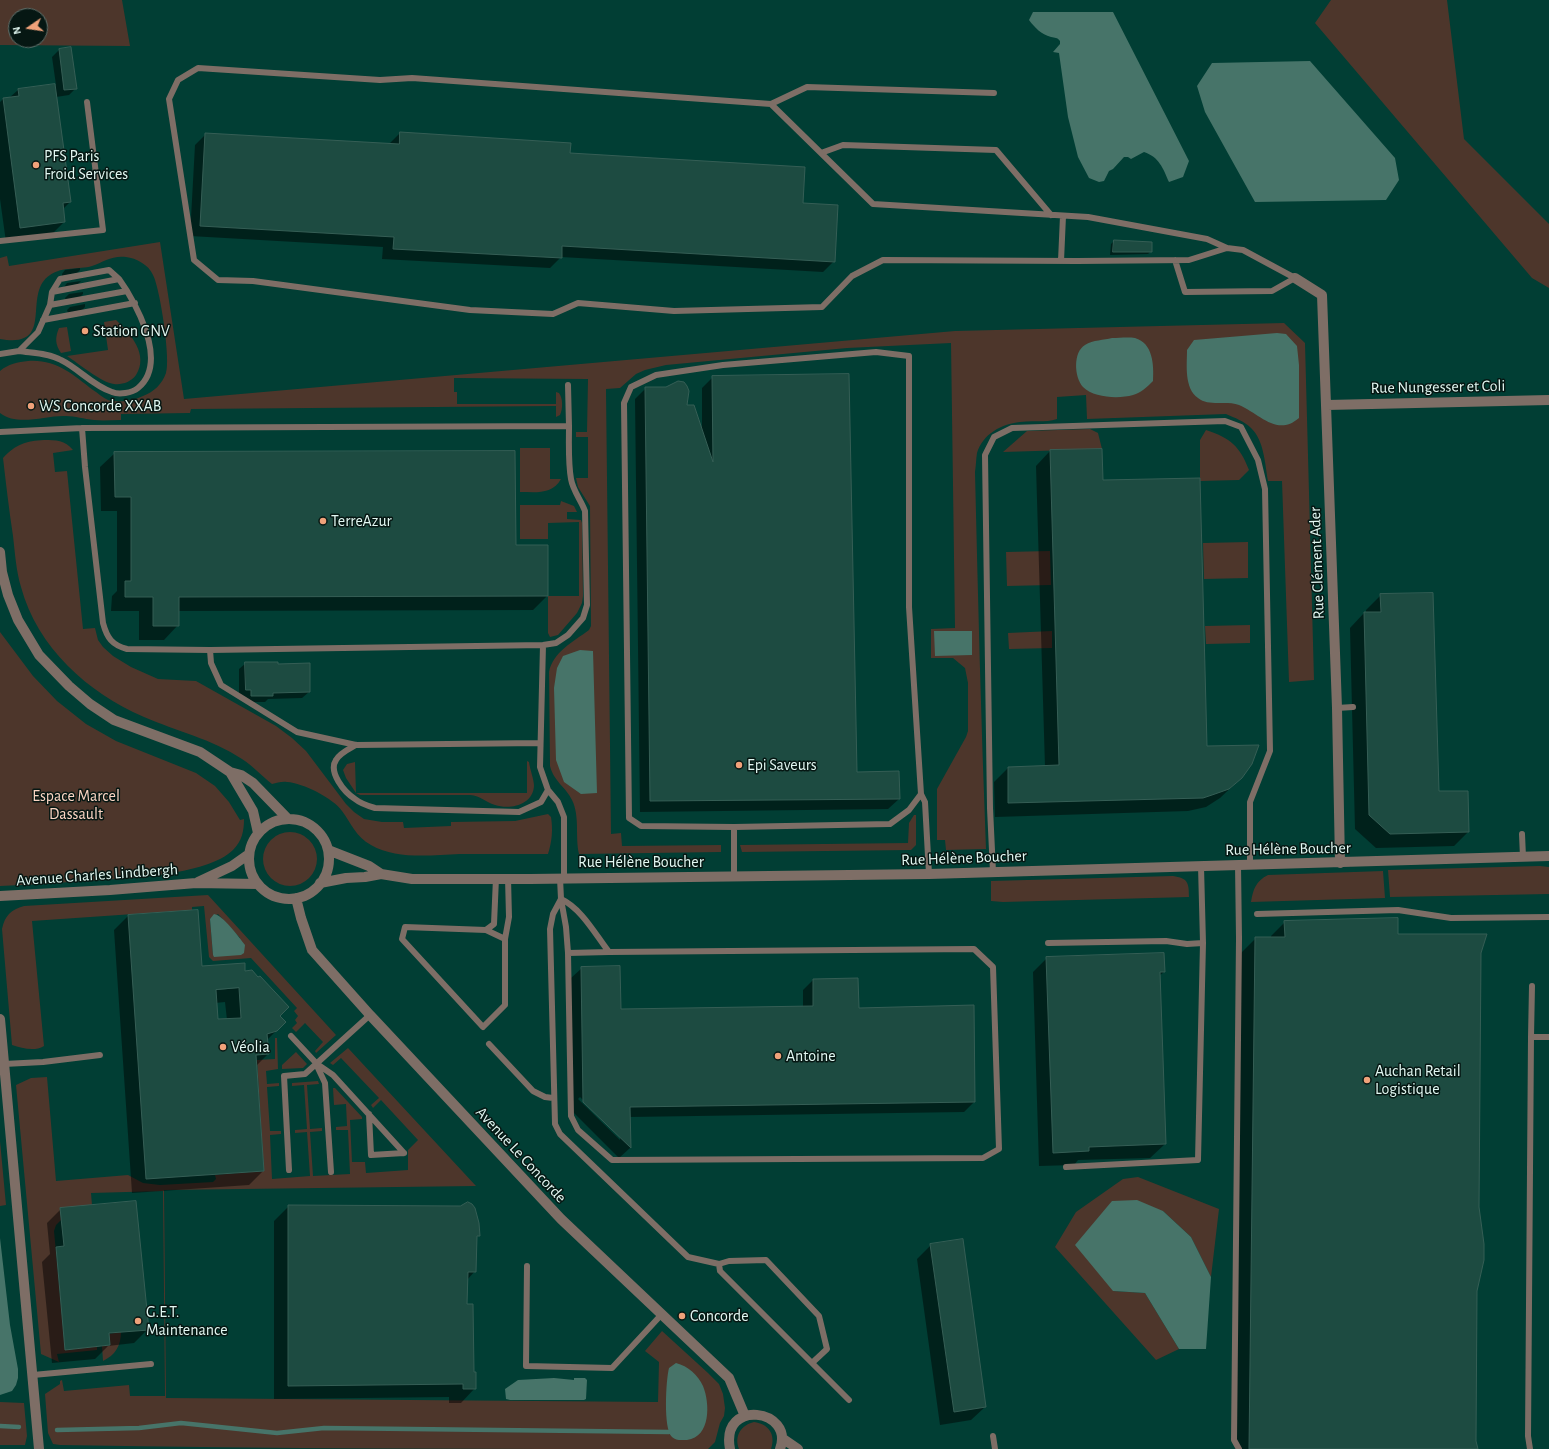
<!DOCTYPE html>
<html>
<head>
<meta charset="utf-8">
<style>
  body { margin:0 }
  #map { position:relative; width:1549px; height:1449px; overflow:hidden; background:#05332a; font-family:"Alegreya Sans",sans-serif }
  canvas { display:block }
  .north { position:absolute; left:8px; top:8px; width:40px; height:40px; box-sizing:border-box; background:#061713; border:1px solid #5e716c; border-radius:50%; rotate:257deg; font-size:11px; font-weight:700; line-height:16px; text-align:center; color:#e2f8f2 }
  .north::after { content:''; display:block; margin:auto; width:14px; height:18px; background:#f0a27a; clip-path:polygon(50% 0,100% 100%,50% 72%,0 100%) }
</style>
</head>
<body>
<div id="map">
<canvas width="1549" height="1449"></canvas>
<div class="north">N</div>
</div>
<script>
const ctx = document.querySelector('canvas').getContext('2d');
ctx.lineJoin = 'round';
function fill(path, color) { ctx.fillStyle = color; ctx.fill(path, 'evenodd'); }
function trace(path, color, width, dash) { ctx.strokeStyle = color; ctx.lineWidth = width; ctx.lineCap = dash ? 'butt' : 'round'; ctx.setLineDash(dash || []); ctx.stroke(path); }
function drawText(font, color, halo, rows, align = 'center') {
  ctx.font = font + ' "Alegreya Sans",sans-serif'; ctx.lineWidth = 3; ctx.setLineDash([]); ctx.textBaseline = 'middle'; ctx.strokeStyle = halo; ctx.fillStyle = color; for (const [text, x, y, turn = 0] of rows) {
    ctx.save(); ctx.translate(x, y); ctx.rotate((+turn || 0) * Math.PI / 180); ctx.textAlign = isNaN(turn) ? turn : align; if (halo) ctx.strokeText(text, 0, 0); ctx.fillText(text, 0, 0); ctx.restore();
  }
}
fill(new Path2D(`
  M0,0h1549v1449h-1549zM16,16h24v24h-24z`), '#013e34');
fill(new Path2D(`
  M0,0h122l8,46 -130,-1zM16,16h24v24h-24z
  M1331,0h116l17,139 85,85v64l-17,-10 -217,-255z
  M160,242l24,157 771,-68 329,-8 21,20 9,337 -25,2 -7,-201h-14c-3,-17 -4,-41 -17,-53 -7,-7 -16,-10 -25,-14l-139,5 -1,-24 -29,2v22c-12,4 -25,1 -37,3 -19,2 -37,12 -43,31 -1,6 -1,13 -2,19 3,126 6,252 11,377l-40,1 -1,-10h-8v-51l29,-52 2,-6v-48l-3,-15 -12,-10h-22v-29l24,-1 -4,-285 -104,5 -181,17 -21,5 -9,4 -16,14 -14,1 5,445 10,-1 1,13 99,-1v7l-142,2c-4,-17 1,-38 -7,-54 -6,-13 -18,-18 -22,-34l-1,-94c4,-20 24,-30 40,-42l2,-4 -1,-120 -12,-19 -2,-9h12v-41h-12v-5h11l1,-53 -134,-1v14h3v12h99v-12l3,1c4,5 4,16 1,22l-4,2v-11l-365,3 -1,4 -69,1v6c-9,0 -18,1 -27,0 -10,-1 -19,-4 -28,-4 -20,-1 -48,11 -66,-3v-42c8,-7 18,-9 28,-10 28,-2 44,13 65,29 5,3 10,8 15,10 11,3 25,1 35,-4 11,-4 19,-12 23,-23 5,-13 -6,-85 -13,-98 -4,-10 -17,-17 -27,-18 -13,-2 -23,5 -34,9 -13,4 -29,0 -42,9 -29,19 7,74 -50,64v-81l7,-2 2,10z
  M116,320c15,14 33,35 20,55 -5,7 -14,10 -22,9 -12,-1 -36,-21 -47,-28l41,-6 -4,-28z
  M67,327l4,24 -10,2c-6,-9 -6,-15 -2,-25z
  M1090,429l8,4 4,16 -99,3 24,-21z
  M1206,430c24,8 34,16 43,40l-10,10 -39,1v-41z
  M44,440c12,0 21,0 29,10l-20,3 2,19 12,-1 16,158 12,-1 3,12 5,7 10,9 18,11 27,12 38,2 80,45 16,12 14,13 40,53 8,8 10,7 18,3h21l1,6 47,-2v-4l64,-1 33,-7 3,3c2,13 1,24 -3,37 -29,0 -59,0 -88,0 -29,1 -63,6 -89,-9 -15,-8 -20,-22 -29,-34 -9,-13 -39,-28 -55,-29 -5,-1 -10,1 -15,2 -10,-8 -19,-18 -30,-25 -30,-20 -66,-28 -98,-42 -56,-24 -107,-70 -123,-130 -5,-17 -6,-34 -8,-51 -4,-26 -7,-52 -10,-78 13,-14 23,-17 41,-18z
  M520,448h30v31h11c-9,16 -25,13 -41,13z
  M561,501l13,5 3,6h-10v7l14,1 1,3 1,73 -1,7 -5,10 -19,22 -8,2 -2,-4v-37h31v-74l-31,1v16h-28v-34h40z
  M1248,542v36l-44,1 -1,-36z
  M1050,551l1,34 -44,1 -1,-34z
  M1250,625v18l-44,1 -1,-18z
  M1052,631v17l-43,1 -1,-16z
  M0,632l33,44 24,25 29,23 30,17 80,32 19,13 14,16 11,18 4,-1c0,12 -2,22 -11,31 -26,26 -113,29 -150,31 -28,2 -55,4 -83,5z
  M527,761l2,1c1,8 5,17 5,24 -1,19 -24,24 -39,19 -10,-3 -14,-9 -25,-10h-110l-4,-2h171z
  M355,762l1,31 -10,-15 -3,-8 4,-6z
  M914,815h2v30l-5,5 -169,2 -2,-7 168,-2 1,-20z
  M263 859a27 27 0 1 1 54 0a27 27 0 1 1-54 0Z
  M1540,866l9,1v27l-159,3 -2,-27z
  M1383,871l2,27 -134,4c2,-13 5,-21 17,-27z
  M1173,876c15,2 16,7 16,21l-186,5 -12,-1v-20z
  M208,895l128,140 -20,18 -1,-2 8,-9 -18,-19 -9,9 -4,-4 5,-5 -2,-3 3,-4 -4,-5 3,-3 -46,-50 -38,3 -4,-4 -5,-51 -12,1v3l-160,11 12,125c-10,6 -22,2 -32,-1l-10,-116c3,-14 9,-19 22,-23zM218,914l22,24 -27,17 -3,-36z
  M275,1038h2l1,31 -12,2 1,13 12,-1v3l-12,1 3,44h11v3l-11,1 2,44 38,-3 -3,-44 -12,1v-3l12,-1 -3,-44 -12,1v-3l26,-2 1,3 -12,1 3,44 12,-1v3l-12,1 3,44 37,-2 -2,-44h-12v-3l11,-1 -1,-22 -12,1 -1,-17h2l27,29v2l-12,1 2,42h13l1,11 42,-3v-20l10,-10 -37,-40 -8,8 -2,-3 8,-7 -38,-40 -8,7 -3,-2 18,-15 128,138 -312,4 2,208 492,4 1,-40 -14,-11 17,-20 46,42 11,11 4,10 2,14 -1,8 -4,7 -5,19 -7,7c-216,0 -433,0 -648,-4l-7,-1 -5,-11 -3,-39 15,-10v-3l2,-1 2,11 65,-6 1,11h35l-2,-205 -72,2 1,12 -32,3 1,12 -5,5 -2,6 11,118 32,-3v4l-40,4 2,8 -18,-8 -25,-269 15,-7 16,-1 9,104 72,-6 15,8 17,2 53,-3 3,-3 -1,-4 49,-4 -7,-111 18,-1z
  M296,1052l11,12 -4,4 -21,1v-4z
  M0,1141l6,64 -6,1z
  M1138,1177l81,32 -8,68 -20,-40 -28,-26 -50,80 32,2 34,56 -23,11 -101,-113 21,-35 47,-33z
  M121,1332c0,14 -6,23 -18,29l-1,-15 8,-1 -1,-11z
  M0,1402l24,1 3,33 -2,9h-25z
  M754,1422c15,2 22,13 17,27h-32c-5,-13 2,-24 15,-27z`), '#4d362b');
fill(new Path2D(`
  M1033,12h80l76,149 -6,16 -14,5c-6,-14 -10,-25 -25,-30l-13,7 -3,-2h-4l-11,12 -4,2 -5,10 -5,1 -10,-4 -11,-21 -10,-40 -9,-64 -6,-1 7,-8v-3c-3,-4 -5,-3 -9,-4 -10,-3 -16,-9 -22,-17z
  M1310,61l85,97 4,22 -13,20 -131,2 -50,-90 -8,-26 15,-23z
  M1277,333l9,1 11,12 2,19v53c-22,19 -39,-4 -60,-13 -13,-5 -30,2 -41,-7 -14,-10 -11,-33 -11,-48l7,-10z
  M1112,338c7,0 16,-1 23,0 18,5 19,27 18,43 -6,6 -12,12 -20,14 -14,4 -39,3 -50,-8 -9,-10 -10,-35 2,-42 8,-5 19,-5 27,-7z
  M934,631h38v24l-37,1z
  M580,650l13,1 4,142 -16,1 -17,-12 -8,-22 -2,-72 3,-20 6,-12z
  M214,914c9,1 25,23 31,31l-1,8 -3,2 -27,2 -1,-2 -3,-36z
  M1137,1200l26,11 28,26 20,40 -5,72h-27l-34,-56 -32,-2 -38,-46 37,-44z
  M0,1238l10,87 8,44v9l-2,7 -4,6 -12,4z
  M676,1363c12,3 22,12 27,23 7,17 8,51 -16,54 -6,0 -11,1 -15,-3 -9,-8 -6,-58 -3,-69z
  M554,1378l20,2v-2h11l2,2 -1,19 -2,1h-74l-4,-1 -1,-10 13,-9z`), '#477469');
fill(new Path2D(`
  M70,48l6,40 -7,7 -13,2 14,105 -7,7 1,13 -14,14 -44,6 -6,-43v-97l3,-3 6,-1 9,-8 38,-5 -4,-28 7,-7z
  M400,133l169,21 233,50 32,57 -11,11 -262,-15 -11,11 -168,-9 1,-12 -193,-11 5,-91 11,-11 183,10z
  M1114,241l37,10 -3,3 -38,1 1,-11z
  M80,268v2l-3,3 -15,3v-2l3,-4z
  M81,281l-3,3 -14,3 3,-4z
  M83,292v2l-3,3 -14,3 -1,-2 4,-4z
  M85,304v3l-3,3 -14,3 -1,-3 3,-3z
  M713,377l143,396 43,26 -11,10 -248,3 -5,-413 11,-11 40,18 16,26v-44z
  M1050,451l52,30 104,266 36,30 -22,21 -14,9 -18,4 -193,6 -1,-35 14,-14 37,-1 -9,-301z
  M115,453l400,93h32v50l-14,14 -355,1v14l-14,15h-25v-29h-28l1,-15 5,-5v-80h-16l-1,-44z
  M1381,595l57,197 30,40 -14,14 -78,2 -21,-19 -5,-201 14,-15h2v-3z
  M246,663l31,2 32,27 -7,6 -34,1 -3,3h-20v-6h-6v-27z
  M128,916l73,51 43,5 41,50 -18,18 1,14 -12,12 7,105 -14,14 -117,8 -18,-263zM225,1002l2,18h-10l-2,-17z
  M1285,922l112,13 79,356 -1,150 2,8h-241l5,-496 15,-15h15v-2z
  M1047,958l117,14 -5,4 6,168 -15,14 -72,2 -4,5 -35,1 -6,-194z
  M582,968l38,42 183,-3v-17l10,-10 45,29 116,93 -10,10 -335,5 1,31 -11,10 -46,-46 -2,-134zM580,1097l40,40v3l-42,-41z
  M289,1206l190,29 -3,3 -1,33 -8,9 -1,25 9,83 -14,15h-12v-6l-175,2v-178z
  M61,1209l87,120 -14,14 -26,3 -13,13 -43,4 -10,-101 8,-8 -3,-31z
  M931,1245l54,162 -14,13 -31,5 -23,-166z`), '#0007');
trace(new Path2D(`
  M0,1426l19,1
  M57,1430l82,-2 42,-5 96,10 47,-5 345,4`), '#477469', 4.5);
const building = new Path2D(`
  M71,47l6,42 -13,1 -5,-41z
  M55,84l16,118 -8,1 2,19 -45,6 -17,-130 16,-2 -1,-7z
  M400,132l171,11 -1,10 235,14 -2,36 35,2 -3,57 -273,-16v12l-169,-9 1,-12 -194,-11 5,-93 194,11z
  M1114,240l38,2v10h-39z
  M849,374l8,398 42,-1 1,28 -250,2 -5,-414h21l12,-6 6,1 3,4 2,5 -2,14h7l19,57 -1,-86z
  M1102,449l1,31 97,-2 7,268 52,-1 -7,19 -10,14 -13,11 -17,6 -9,3 -195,5v-36l51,-2 -9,-315z
  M515,451l1,94h32v51l-369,1v29h-26v-29h-28v-16h6v-84h-16l-1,-45z
  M1433,593l6,198h29l1,41 -79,2 -21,-19 -5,-203h17l-1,-18z
  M245,662h33v2l32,-1v29l-37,1v3h-22v-6h-5z
  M198,910l4,56 43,-3v8l7,-1 6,7 2,-1 29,31 -9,9 6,6 -9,9 -10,3 2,20 -13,1 8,116 -118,8 -18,-264zM239,988l2,30 -23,1 -2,-29z
  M1398,918v16h89l-6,19 -2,254 5,37v16l-7,31 -1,150 2,8h-229l6,-512h30l-1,-16z
  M1164,953l1,19h-5l6,172 -77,3v4l-36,2 -7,-196z
  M620,966l1,43 192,-3v-27l45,-1 1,30 115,-3 1,97 -345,5 1,41 -48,-46 -2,-135z
  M136,1201l13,129 -40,3 1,12 -45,5 -9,-103 8,-1 -4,-38z
  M468,1202l4,2 3,4 4,15 1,13h-3l-1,36h-8l-1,32h6l1,68h2v17h-13v-5l-175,2v-181l172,1z
  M963,1239l23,168 -32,5 -24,-168z`);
fill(building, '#1d4b41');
trace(building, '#355e55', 1);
trace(new Path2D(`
  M771,104l36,-17 187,6
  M821,153l22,-8 153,5 55,65
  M0,241l103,-11 -16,-128
  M1227,248l-38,12 -112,1 -194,-1 -31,16 -30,31 -148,4 -96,-8 -25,11 -83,-4 -217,-29 -35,-1 -24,-20 -25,-161 9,-19 20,-12 182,12 32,-2 359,26 102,100 215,13 119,22 20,9 16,2 52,28
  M1175,260l10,32 87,-1 23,-13
  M1061,261l2,-45
  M127,291c15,25 39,74 11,97 -6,5 -19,7 -26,4 -19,-6 -34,-24 -51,-32 -12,-7 -29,-7 -42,-9l19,-19 12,-27z
  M52,292l8,-13 49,-9 10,9
  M50,305l2,-13 67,-13 8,12
  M43,320l92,-17
  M876,352l33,4v251l12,187 -12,16 -19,14 -156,3 -93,-1 -12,-8 -5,-415 7,-16 25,-12 67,-10z
  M0,354l19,-3
  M568,385l1,41
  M569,426c0,17 -1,36 2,53 2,12 10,21 14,32l2,94 -4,13 -15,17 -12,8 -13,2 -333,5 -83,-1c-15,-4 -20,-11 -24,-26l-18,-156 -3,-39z
  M0,432l82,-4
  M543,645l-3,122 8,23 10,12 6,15v61
  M210,650l1,13 10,22 76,47 59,13 184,-2
  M1337,708l16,-1
  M356,745c-7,4 -16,8 -20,15 -8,12 8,32 19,39 6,5 13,7 20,9l144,4 22,-10 7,-12
  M921,794l4,8 4,72
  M734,827v50
  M1522,834l1,23
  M1238,865l1,73 -5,502 5,9
  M993,872l-3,-64 -5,-353 9,-18 18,-9 213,-7 16,6 17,33 7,29 5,262 -20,51v62
  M496,878l-2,46 -8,6 -81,-3 -3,12 81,88 22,-22v-66l4,-22 -1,-39
  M560,878l1,21 -8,15 -3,15 5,195 5,10 128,123 31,7
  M561,899c21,10 34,35 48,53l365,-3 19,18 6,182 -16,9 -371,2 -34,-30 -7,-14 -3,-163 -2,-26z
  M1257,914l141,-4 53,8 98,-1
  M486,930l19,9
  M1048,943l118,-2 21,3 16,-1
  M568,953l41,-1
  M291,1036l26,28 16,11 71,78
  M1531,1037l1,-51
  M489,1044l44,47 12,6 8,1
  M4,1064l39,-2 57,-7
  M317,1066l8,17 6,89
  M369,1114l2,41 33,-2
  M1066,1167l132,-7 5,-217 -2,-77
  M289,1170l-5,-94 21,-2 65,-59
  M766,1260l53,56 8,33 -15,14 -92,-92 -1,-7 10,-3z
  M527,1266l-1,100 86,2 50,-54
  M812,1363l37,37
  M33,1375l118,-11
  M993,1436l2,13
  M1530,1449l-2,-13 3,-399h18`), '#7e6e66', 6);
trace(new Path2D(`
  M1295,278l27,17 15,413 3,155
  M1327,405l222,-5
  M0,552l2,20 6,23 10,25 21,35 30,31 21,18 24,16 86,32 30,20 11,3 12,8 35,36
  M230,772l23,39 5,22
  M249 859a40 40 0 1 1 80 0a40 40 0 1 1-80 0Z
  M328,850l41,16 12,8
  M198,882l34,-16 17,-12
  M320,883l26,-5 19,-1 16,-3 31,5h118l399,-5 620,-18
  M0,896l110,-6 86,-7 62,1
  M296,898l5,20 11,32 58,65 191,204 168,159 16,38
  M0,1019l39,430
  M782,1438l16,11
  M730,1449c-10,-51 65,-40 50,0`), '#7e6e66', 10);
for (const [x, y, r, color] of [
  [36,165,4,"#f0a27a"],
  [85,331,4,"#f0a27a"],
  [31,406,4,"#f0a27a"],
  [323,521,4,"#f0a27a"],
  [739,765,4,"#f0a27a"],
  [223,1047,4,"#f0a27a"],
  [778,1056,4,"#f0a27a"],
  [1367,1080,4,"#f0a27a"],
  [682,1316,4,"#f0a27a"],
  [138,1321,4,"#f0a27a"]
]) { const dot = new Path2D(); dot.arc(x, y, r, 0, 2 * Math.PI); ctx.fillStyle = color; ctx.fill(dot); trace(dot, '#061713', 1.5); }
drawText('16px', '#e2f8f2', '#061713', [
  ["PFS Paris",44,156],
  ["Froid Services",44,174],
  ["Station GNV",93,331],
  ["WS Concorde XXAB",39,406],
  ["TerreAzur",331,521],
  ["Epi Saveurs",747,765],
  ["Véolia",231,1047],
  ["Antoine",786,1056],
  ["Auchan Retail",1375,1071],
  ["Logistique",1375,1089],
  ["G.E.T.",146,1312],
  ["Maintenance",146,1330],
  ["Concorde",690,1316]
], 'left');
drawText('16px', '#e2f8f2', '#061713', [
  ["Rue Nungesser et Coli",1438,387,-1],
  ["Rue Clément Ader",1317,563,-92],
  ["Rue Hélène Boucher",1288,849,-1],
  ["Rue Hélène Boucher",964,858,-2],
  ["Rue Hélène Boucher",641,862],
  ["Avenue Charles Lindbergh",97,875,-4],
  ["Avenue Le Concorde",521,1155,47]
]);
drawText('16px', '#fbd5c3', '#061713', [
  ["Espace Marcel",76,796],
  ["Dassault",76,814]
]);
</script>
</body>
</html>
